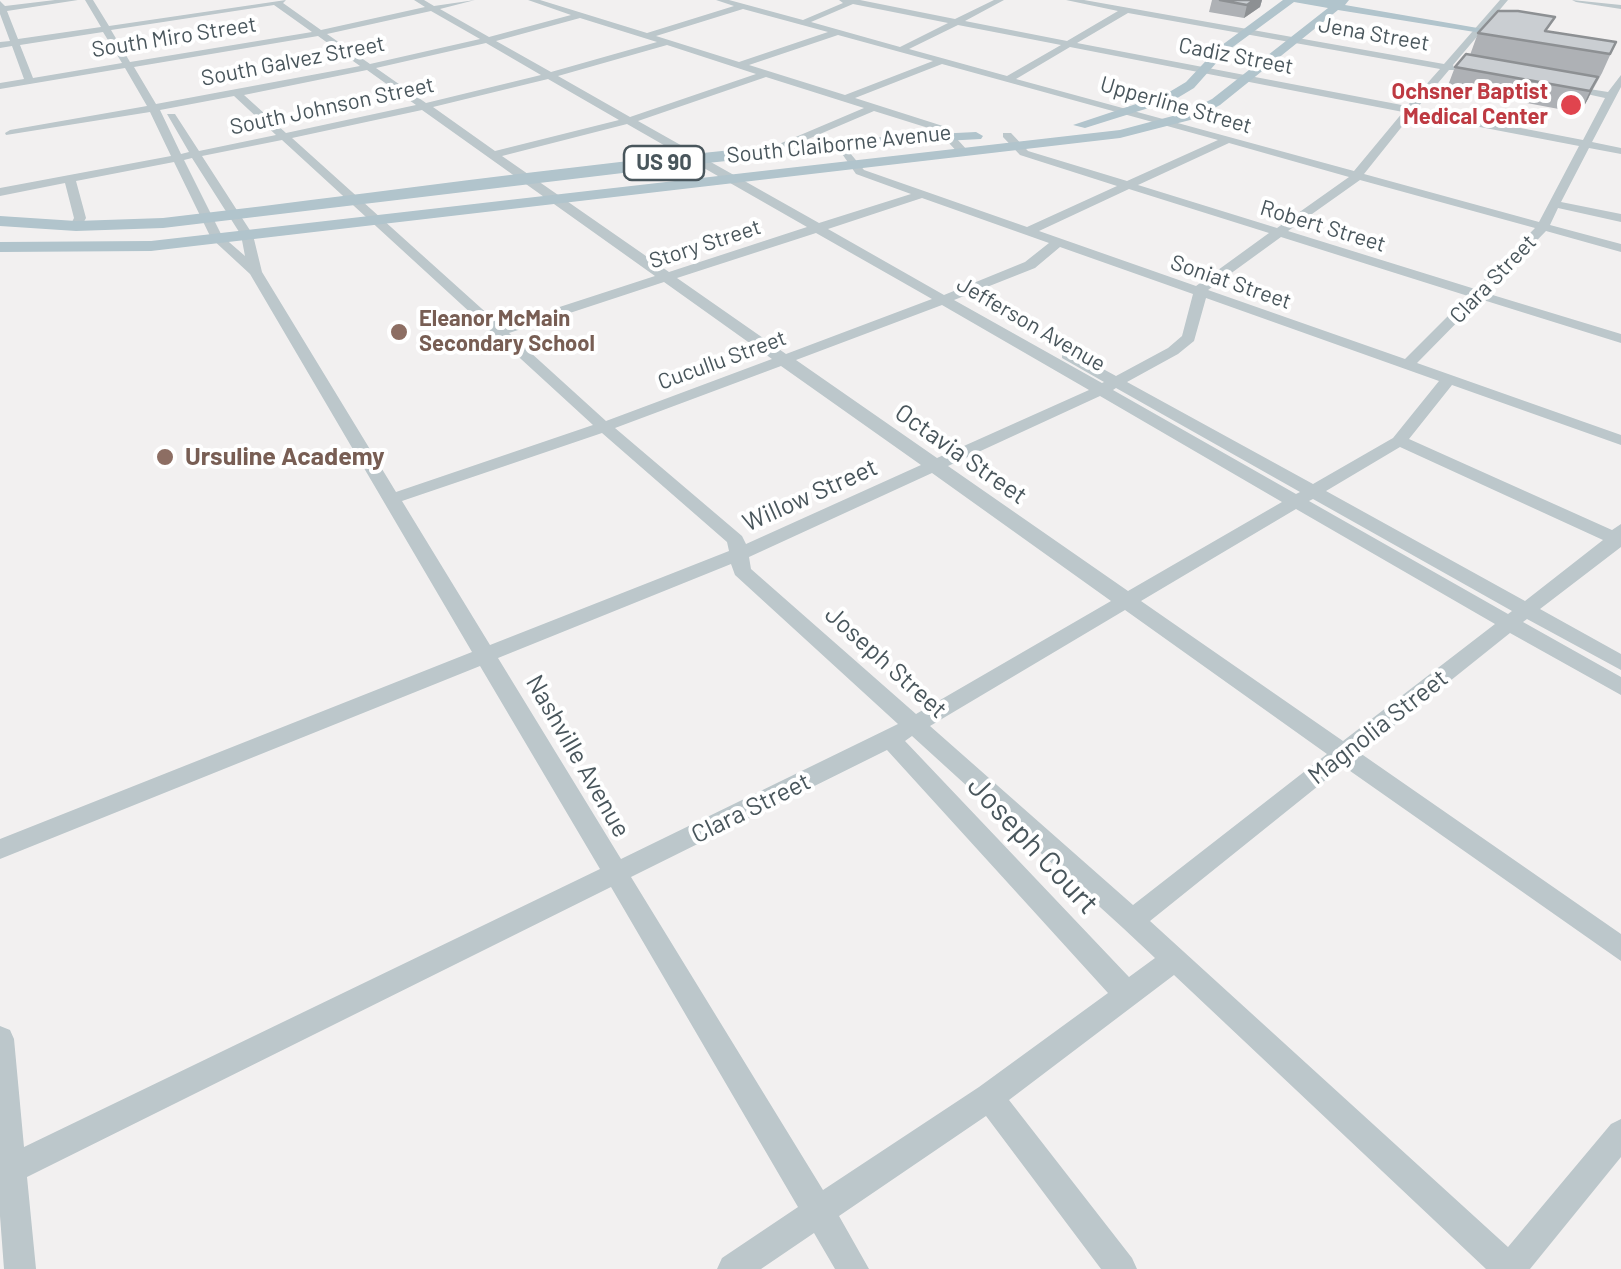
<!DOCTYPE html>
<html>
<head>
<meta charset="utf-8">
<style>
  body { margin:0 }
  canvas { display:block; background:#f2f0f0 }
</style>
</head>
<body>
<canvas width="1621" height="1269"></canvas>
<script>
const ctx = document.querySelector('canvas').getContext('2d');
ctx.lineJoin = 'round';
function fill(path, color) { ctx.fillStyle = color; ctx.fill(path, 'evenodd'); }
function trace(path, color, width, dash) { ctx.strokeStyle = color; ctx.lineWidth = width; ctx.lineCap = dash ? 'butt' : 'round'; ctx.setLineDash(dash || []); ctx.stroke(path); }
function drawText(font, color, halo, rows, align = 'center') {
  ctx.font = font + ' Barlow,sans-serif'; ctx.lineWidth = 8; ctx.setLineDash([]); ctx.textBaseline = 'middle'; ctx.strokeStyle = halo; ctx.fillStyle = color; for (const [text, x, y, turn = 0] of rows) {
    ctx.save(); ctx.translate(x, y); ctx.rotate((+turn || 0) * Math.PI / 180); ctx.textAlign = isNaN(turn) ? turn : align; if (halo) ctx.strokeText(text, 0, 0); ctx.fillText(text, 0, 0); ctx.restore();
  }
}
fill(new Path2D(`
  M55,0h23l-71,11 11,28 83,-12 -16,-27h8l16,26 177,-26 -3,3 38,27 104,-23 -11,-7h10l10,6 41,-6 -35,9 49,28 82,-22 -43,-15h12l107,33 87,-27 -18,-6h13l74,20 40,-17 -4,-3h21l95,19 39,-19h10l-39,21 102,20 51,-30 -52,-11h18l360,64 56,-64h8l-55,65 2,5h-6l-32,38 166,32 22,-42 -46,-10 5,-3 44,7 13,-17v12l-29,55 29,6v6l-32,-6 -28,54 60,12v8l-63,-14 -8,17 71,19v8l-75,-21 -60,62 135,41v9l-141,-44 -63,64 204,72v10l-169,-60 -43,54 203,91 9,-6v23l-81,62 81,45v16l-94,-51 -4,3 98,55v18l-111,-62 -150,120 261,181v27l-278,-195 -193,155 358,326 103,-123 10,-5v38l-91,112h-44l-312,-294 -165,125 123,158 5,11h-36l-115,-153 -147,100 30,53h-34l-21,-36 -53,36h-44l5,-11 76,-51 -187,-320 -584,290 9,92h-32l-4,-53v-190l10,4 4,9 10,108 576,-278 -120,-203 -480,193v-20l472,-187 -222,-378 -39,-36 -37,-76 -98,19 10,37 -6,11 -4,1 -6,-4 4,-8 -9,-35 -65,13v-8l171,-32 -21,-44 -144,23 -1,-2 5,-3 137,-24 -22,-38 -125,21v-6l24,-4 -12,-33 -12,2v-6l10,-1 -10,-27v-13l5,5zM853,4l95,19 -48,24 -89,-25zM274,5l38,27 -182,30 -19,-32zM743,9l85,23 -89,30 -83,-26zM431,11l49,28 -110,25 -43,-30zM1128,13l312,56 -33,37 -330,-63zM580,18l77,24 -106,30 -55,-31zM958,25l103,20 -54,31 -98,-27zM103,32l19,31 -89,15 -13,-33zM838,35l95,26 -88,34 -96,-30zM318,36l42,30 -204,38 -22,-37zM486,43l55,32 -115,28 -50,-35zM667,45l89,29 -126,43 -72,-41zM1070,47l333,65 -49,59 -338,-92zM942,64l276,76 -91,41 -99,-30 -17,-18h-8v4l17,18 97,31 -90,41 -163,-57 -23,-28 -5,3 20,29 55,20 -92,29 -181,-102 128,-44 98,31 -99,42v4h8l101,-43 64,20 22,24h8v-4l-22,-24 -91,-29zM367,70l49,35 -130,28 -42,-38zM548,79l71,41 -124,31 -62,-44zM234,96l42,39 -77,16 -24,-37h-8l22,38 -8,2 -21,-44zM422,110l233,166 -154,50 -209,-188zM1412,114l167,32 -40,76 -175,-48zM627,124l180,103 -138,45 -167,-116zM282,140l311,285 -197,67 -134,-220 -9,-37 -51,-79zM1229,143l120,34 -72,51 -139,-43zM192,158l49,77 4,21 -23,-20 -38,-76zM1360,180l175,48 -60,61 -187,-58zM1129,189l140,44 -73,53 -157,-55zM922,198l127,45 -24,19 -81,33 -116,-66zM816,233l116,66 -146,55 -109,-76zM1281,237l187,59 -63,63 -197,-69zM1060,247l133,47 -11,42 -14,12 -52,28 -44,-24h-10v6l42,24 -2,1 -148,-83 81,-32zM664,282l108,77 -166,62 -97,-88zM1206,298l233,83 -46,57 -80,46 -186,-102 51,-28 16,-13zM942,305l147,85 -152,68 -141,-98zM781,366l140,99 -175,79 -4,-8 -127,-108zM1116,388l184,104 -4,2 -183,-104zM1100,396l182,106 -154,89 -180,-125zM602,433l125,109 2,9 -239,94 -88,-144zM1400,447l203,93 -78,61 -199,-110zM932,473l179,128 -195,113 -165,-145 -2,-12zM1313,499l199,112 -4,3 -199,-113zM1296,509l199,115 -152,117 -202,-140zM731,564l4,11 163,149 -277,135 -123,-201zM1125,610l202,144 -194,151 -203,-179zM912,736l211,192 32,30 -26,19 -224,-236zM887,750l221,243 -129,94 -156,103 -192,-313z
  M1572,0l49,5v4l-45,-7z`), '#bcc7cb');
fill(new Path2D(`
  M1283,0h66l-4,5 173,30 -6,3 -174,-28 -118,95 -26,14 -74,19 -969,113 -151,1v-10l151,-1 969,-111 64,-17 28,-14 116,-91 -34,-6 -68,50 -32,36 -20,12 -89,28 -12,-3 93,-31 20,-12 32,-34z
  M976,132l7,4 -2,3 -94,5 -189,20 -535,64 -87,3 -76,-5v-10l76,5 87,-3c269,-31 543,-74 813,-86z`), '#b1c4cc');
fill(new Path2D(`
  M1212,0h50l-2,7 -16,11 -35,-6z
  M1549,32l67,10 -14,31 -22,40 -133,-25 8,-21 15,-12 8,-22z`), '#aeb1b5');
fill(new Path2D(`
  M1254,0h8l-2,7 -16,11 3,-13z
  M1598,77l-10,22 -8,14 10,-22z`), '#8d9093');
const building = new Path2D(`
  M1220,0h34l-7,5z
  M1498,11h20l37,6 -10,14 71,11 -6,12 -132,-21z
  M1466,54l132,23 -8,14 -135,-24z`);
fill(building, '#caced2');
trace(building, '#8d9093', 2.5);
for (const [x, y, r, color] of [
  [1571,105,12,"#e0444e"],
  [399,332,10,"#8d6e63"],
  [165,457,10,"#8d6e63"]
]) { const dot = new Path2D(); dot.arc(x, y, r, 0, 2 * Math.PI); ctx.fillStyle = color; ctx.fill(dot); trace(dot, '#fff', 4); }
drawText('22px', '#49565c', '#fff', [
  ["Jena Street",1374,34,10],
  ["South Miro Street",174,37,-9],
  ["Cadiz Street",1236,56,11],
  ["South Galvez Street",293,61,-11],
  ["Upperline Street",1176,105,16],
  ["South Johnson Street",332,106,-12],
  ["South Claiborne Avenue",839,144,-6],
  ["Robert Street",1323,226,17],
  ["Story Street",705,244,-18],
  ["Clara Street",1493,279,-46],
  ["Soniat Street",1231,282,19],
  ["Jefferson Avenue",1031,324,30],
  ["Cucullu Street",722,360,-20]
]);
drawText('bold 22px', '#be3a42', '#fff', [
  ["Ochsner Baptist",1548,92],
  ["Medical Center",1548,117]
], 'right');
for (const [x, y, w] of [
  [664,163,80]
]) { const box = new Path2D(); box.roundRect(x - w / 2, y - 17, w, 34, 8); ctx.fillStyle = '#fff'; ctx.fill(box); trace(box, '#49565c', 2.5); }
drawText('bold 22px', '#49565c', null, [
  ["US 90",664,163]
]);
drawText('bold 22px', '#785e54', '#fff', [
  ["Eleanor McMain",419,319],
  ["Secondary School",419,344]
], 'left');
drawText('25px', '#49565c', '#fff', [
  ["Octavia Street",961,454,35],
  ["Willow Street",810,495,-24],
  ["Joseph Street",886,662,42],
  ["Magnolia Street",1378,727,-38],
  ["Nashville Avenue",578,756,60],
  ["Clara Street",751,808,-26]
]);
drawText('bold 25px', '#785e54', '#fff', [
  ["Ursuline Academy",185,457]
], 'left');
drawText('30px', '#49565c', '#fff', [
  ["Joseph Court",1033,845,47]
]);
</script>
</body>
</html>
